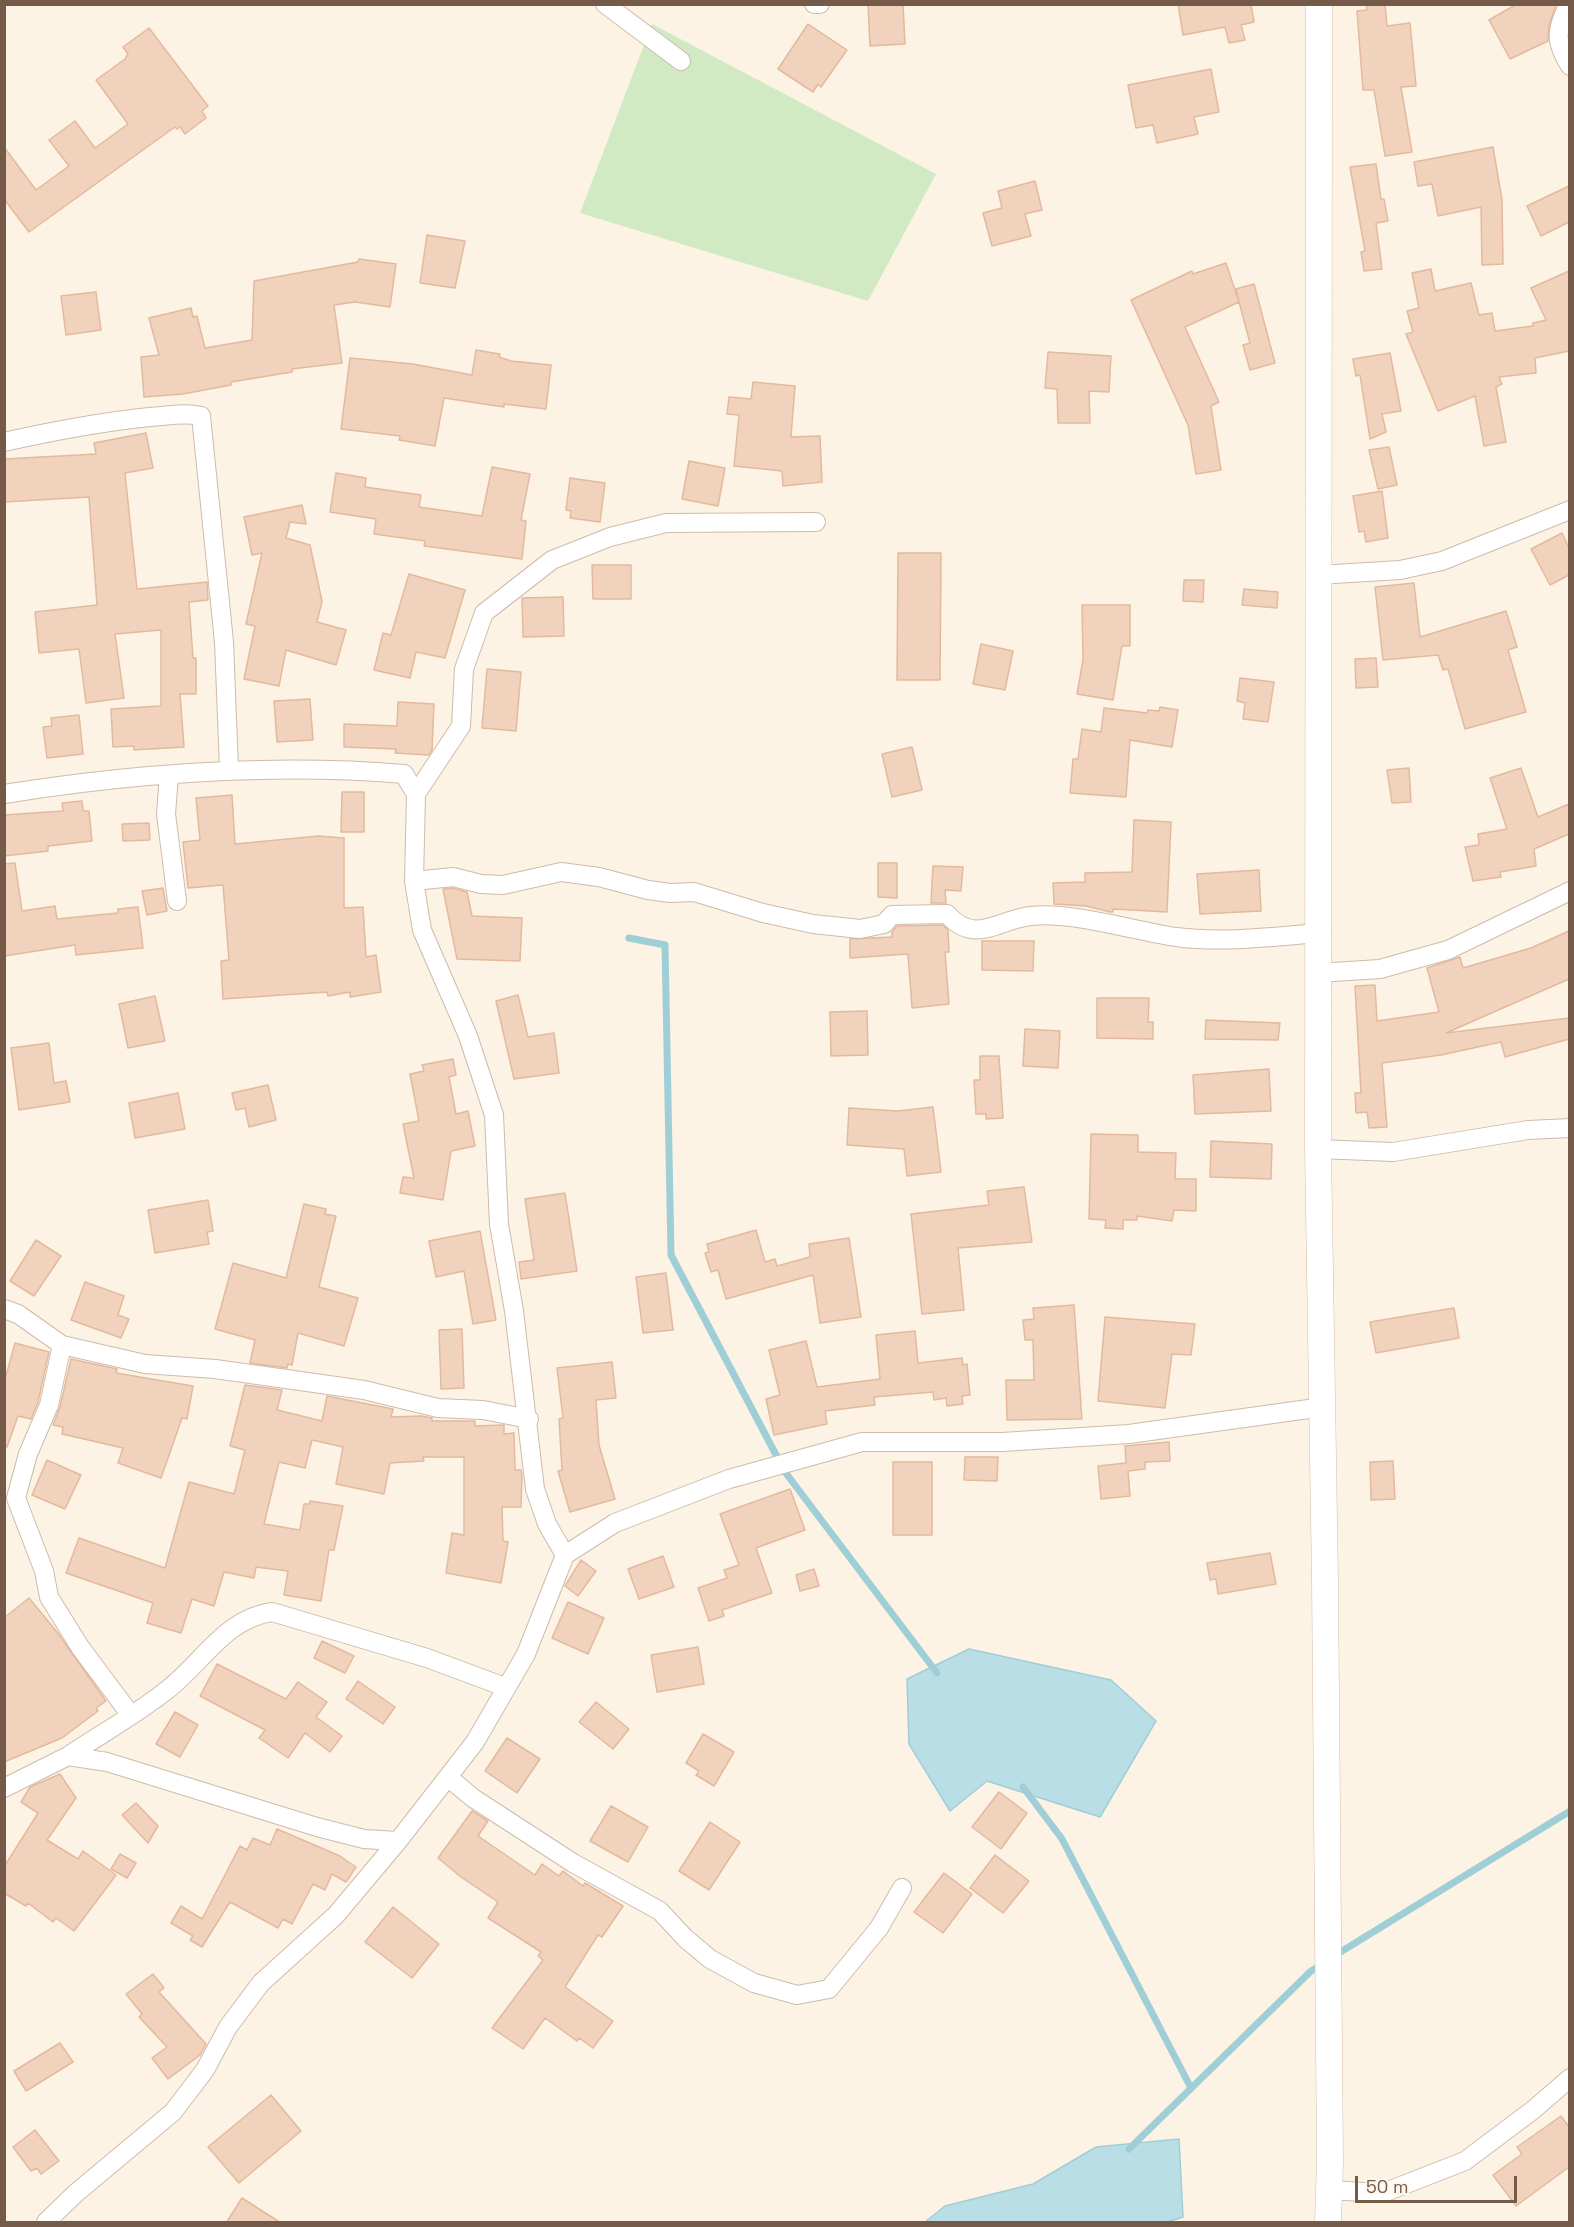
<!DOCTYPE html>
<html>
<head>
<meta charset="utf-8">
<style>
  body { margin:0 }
  #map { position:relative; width:1574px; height:2227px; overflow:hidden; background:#fcf3e5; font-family:"Space Grotesk",sans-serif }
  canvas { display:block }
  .frame { position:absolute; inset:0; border:6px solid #755a4a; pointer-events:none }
  .scale { position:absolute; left:1355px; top:2176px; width:162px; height:27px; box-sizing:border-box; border:3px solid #755a4a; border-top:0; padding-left:8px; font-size:18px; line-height:21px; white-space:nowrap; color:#755a4a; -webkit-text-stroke:4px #fff7eb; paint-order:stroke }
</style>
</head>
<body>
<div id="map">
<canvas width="1574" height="2227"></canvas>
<div class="frame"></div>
<div class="scale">50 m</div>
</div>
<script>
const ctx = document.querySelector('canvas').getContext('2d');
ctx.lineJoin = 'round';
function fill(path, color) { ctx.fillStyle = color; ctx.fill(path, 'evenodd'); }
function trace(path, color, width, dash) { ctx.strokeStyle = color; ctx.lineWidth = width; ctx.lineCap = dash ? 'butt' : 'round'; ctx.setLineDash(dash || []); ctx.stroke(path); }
fill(new Path2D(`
  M652,24l284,150 -68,127 -288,-88z`), '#d2eac3');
const water = new Path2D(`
  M969,1649l142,31 45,41 -56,96 -113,-36 -37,30 -41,-67 -2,-65z
  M1179,2139l4,78 -16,5h-242l20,-16 88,-22 63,-37z`);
fill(water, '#b9dee5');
trace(water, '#a0ced7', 1.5);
trace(new Path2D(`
  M629,938l36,7 6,310 114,217 152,201
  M1023,1787l39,52 129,249
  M1334,1956l236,-145
  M1129,2149l182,-178 12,-7`), '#a0ced7', 7);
const building = new Path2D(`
  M868,4h35l2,40 -35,2z
  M1178,4h73l3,18 -13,3 4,15 -16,3 -4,-16 -42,8z
  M1366,4h19l2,22 23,-3 6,63 -15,1 11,65 -27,4 -11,-66h-11l-6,-79 10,-1z
  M1517,4h39l-7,22 -1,15 -38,18 -21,-39z
  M808,24l39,26 -26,37 -3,-3 -5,8 -35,-23z
  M149,28l59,78 -6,5 4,7 -21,16 -5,-7 -3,2 -2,-2 -146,105 -25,-33v-52l32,43 33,-24 -20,-26 26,-19 20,27 33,-24 -32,-44 29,-21 3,-5 -5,-7z
  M1211,69l8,43 -25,5 4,17 -41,9 -4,-18 -17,3 -8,-43z
  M1493,147l9,53 1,64 -21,1 -1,-58 -43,9 -6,-32 -14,2 -4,-24z
  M1376,164l5,35h3l4,22 -12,2 6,46 -18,2 -3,-19 4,-1 -15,-84z
  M1035,181l7,29 -17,4 6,22 -39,10 -9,-33 19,-5 -4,-17z
  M1569,186v36l-28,14 -14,-30z
  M427,235l38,6 -10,47 -35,-5z
  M359,259l37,5 -6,43 -35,-5 -21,3 8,58 -50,6v3l-61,10v3l-48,9 -39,3 -3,-40 18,-2 -10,-37 42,-10 2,9 4,-1 8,32 47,-8 2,-59 104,-19z
  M1226,263l13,39 -3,-13 18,-5 21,79 -25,7 -7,-25 7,-2 -11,-41 -54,25 34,75 -8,4 10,64 -25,4 -8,-49 -57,-125 61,-29 1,3z
  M1431,269l4,22 36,-8 8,32 13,-2 3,18 38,-5v-3l13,-3 -15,-32 38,-17v80l-34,7 1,15 -37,4 3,7 -6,3 10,55 -22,4 -9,-50 -37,15 -32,-77 7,-2 -6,-21 12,-3 -7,-35z
  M96,292l5,38 -35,5 -5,-39z
  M476,350l24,4 -1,3 12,4 40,4 -5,44 -42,-5v3l-60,-9 -9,48 -36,-6 1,-4 -59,-7 9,-71 63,6 59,11z
  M1048,352l63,4 -2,36 -20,-1 1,32h-32l-1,-34 -12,-1z
  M1390,353l11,58 -19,3 4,18 -16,7 -10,-64 -4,1 -3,-17z
  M753,382l42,4 -4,51 29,-1 2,46 -39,4 -1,-15 -48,-5 5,-51 -12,-1 2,-17 22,2z
  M146,433l7,35 -28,5 12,116 70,-7 1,18 -19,2 4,56h3v36h-16l4,53 -50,3v-4l-21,1 -2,-38 50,-3v-76l-46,4 9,64 -38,5 -7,-54 -40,4 -4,-41 62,-7 -8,-108 -85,5v-43l92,-5 -2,-11z
  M1389,447l8,38 -19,4 -9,-39z
  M689,461l36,7 -7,38 -36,-7z
  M492,467l38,7 -9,46 5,1 -4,38 -98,-13 1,-5 -51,-7 2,-15 -46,-7 6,-39 30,5 -1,9 56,8 -2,12 63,9z
  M570,478l35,5 -5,39 -30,-4 1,-7 -5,-1z
  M1382,491l6,47 -22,4 -2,-11 -5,1 -6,-36z
  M302,505l4,19 -16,-2 -4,16 24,7 12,56 -5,21 29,8 -10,35 -50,-15 -7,36 -35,-7 11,-53 -9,-2 16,-71 -10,2 -8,-38z
  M1562,533l7,15v27l-19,10 -19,-36z
  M898,553h43l-1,127h-43z
  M592,565h39v34h-38z
  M409,574l56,16 -20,68 -29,-6 -6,26 -36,-8 9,-37 8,2z
  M1184,580h20l-1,22 -20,-1z
  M1414,583l6,54 86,-26 11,36 -9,3 18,62 -61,17 -17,-60 -5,1 -5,-15 -55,5 -8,-73z
  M1244,589l34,3 -1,16 -35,-3z
  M563,597l1,39 -41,1 -1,-39z
  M1082,605h48v41h-8l-9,54 -36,-6 6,-34z
  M981,644l32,7 -8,39 -32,-6z
  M1376,658l2,29 -22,1 -1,-29z
  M487,669l34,3 -5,59 -34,-3z
  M1240,678l34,4 -6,40 -25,-3 2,-16 -8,-2z
  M310,699l3,41 -36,2 -3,-41z
  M398,702l36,2 -2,46 -3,5 -34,-2 1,-4 -52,-2v-23l53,2z
  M1160,707l18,3 -6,37 -42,-7 -4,57 -56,-4 3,-34h5l4,-30 19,3 3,-24 43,5 1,-3 11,1z
  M79,715l4,39 -36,4 -4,-31 9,-1 -1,-8z
  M912,747l10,43 -30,7 -10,-43z
  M1409,768l2,34 -19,1 -5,-33z
  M1521,768l17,49 31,-13v30l-35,15 2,17 -36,6 1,5 -28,4 -8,-34 14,-2 -1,-11 29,-5 -17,-51z
  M342,792h22v40h-23z
  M232,795l3,49 84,-8 25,2v70l19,-1 3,50 10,-2 5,37 -31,5v-5l-22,4 -1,-4 -104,7 -2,-38 8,-1 -6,-75 -35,3 -5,-46 17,-2 -4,-42z
  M82,801l1,10h6l3,30 -44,5v5l-44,5v-41l59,-4 -1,-8z
  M1134,820l37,2 -4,90 -54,-3v3h-3l-24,-6 -32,-2 -1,-21 32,-1v-9l47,-1z
  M149,823l1,17 -27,1 -1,-17z
  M15,863l7,48 33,-5 2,13 61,-6v-4l20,-2 5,41 -67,7 -1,-10 -71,11v-92z
  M878,863h19v35l-19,-1z
  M933,866l30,1 -2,24 -16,-1 1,13h-15z
  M1259,870l2,41 -61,3 -3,-40z
  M163,888l4,23 -20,4 -5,-24z
  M452,888l15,4 5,24 50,2 -2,43 -63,-2 -14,-70z
  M943,925l5,5 1,22h-4l4,52 -37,4 -4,-54 -58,4v-19l42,-2v-5l5,-6z
  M1569,931v48l-123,54 123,-15v21l-64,18 -4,-15 -60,13 -59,8 5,64 -18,1 -2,-16 -11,1 -1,-20h6l-6,-107 20,-1 2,36 62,-9 -12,-44 33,-11 3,11 68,-20z
  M982,941h52l-1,30 -51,-1z
  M518,995l10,42 26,-4 5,40 -45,6 -18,-78z
  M155,996l10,45 -37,7 -9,-44z
  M1097,998h52l-1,24h5v17l-56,-1z
  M867,1011l1,44 -37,1 -1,-44z
  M1206,1020l74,3 -2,17 -73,-1z
  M1025,1029l35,2 -2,37 -35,-2z
  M49,1043l5,40 12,-2 4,21 -51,8 -8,-62z
  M980,1056h19l4,62 -17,1v-5h-10l-2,-34h6z
  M453,1059l3,16 -7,2 7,37 12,-3 7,35 -24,5 -8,49 -43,-7 3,-16 11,1 -11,-54 16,-3 -9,-47 14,-3 -2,-6z
  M1269,1069l2,42 -76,3 -2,-39z
  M268,1085l8,35 -27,7 -4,-19 -9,2 -4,-17z
  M178,1093l7,36 -50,9 -6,-35z
  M933,1107l8,65 -34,4 -3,-27 -57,-4 2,-37 49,3z
  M1091,1134l47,1v17l38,1 -1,26h21v32l-22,-1 -2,11 -35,-5v4h-14v9l-18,-1 1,-8 -17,-1z
  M1211,1141l61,3 -1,35 -61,-2z
  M1024,1187l8,55 -74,6 6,62 -42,4 -11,-100 78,-9 -2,-14z
  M565,1193l12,78 -56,8 -2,-17 15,-2 -9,-61z
  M208,1200l5,31 -6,1 2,12 -54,9 -7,-43z
  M304,1204l22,5 -1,5 11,2 -17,71 39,11 -14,48 -46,-13 -6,32 -4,-1 -1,4 -37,-5 5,-23 -40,-11 18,-66 53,15z
  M756,1230l9,32 10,-3 2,7 33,-9 -1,-13 40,-6 12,79 -41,6 -7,-48 -87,24 -8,-29 -7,2 -6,-19 4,-1 -2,-8z
  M480,1231l16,89 -23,4 -9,-53 -28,6 -7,-36z
  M36,1240l25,16 -27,40 -24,-15z
  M666,1273l7,57 -30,3 -7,-56z
  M85,1282l39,14 -6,19 11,4 -8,19 -50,-18z
  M1074,1305l8,114 -75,1 -1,-40h28l-1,-40h-8l-2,-20 11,-1 -1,-11z
  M1454,1308l5,30 -83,15 -6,-31z
  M1105,1317l90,7 -4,31 -19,-1 -7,54 -67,-7z
  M462,1329l2,59 -23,1 -2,-59z
  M915,1331l3,32 44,-5 1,7 4,-1 3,31 -8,1 1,8 -16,2 -1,-8 -12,2 -1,-8 -59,5 1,8 -50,6 2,13 -53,11 -8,-36 14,-4 -11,-45 37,-9 11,46 63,-8 -4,-44z
  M15,1343l34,9 -11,50 -7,17 -13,-3 -11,31 -3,-1v-63z
  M71,1359l46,10 -1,4 77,13 -6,33 -5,-1 -21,60 -43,-15 5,-15 -61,-14 1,-7 -10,-2 7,-18z
  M612,1362l4,36 -20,2 3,45 16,54 -45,13 -12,-41 4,-1 -3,-51 4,-1 -6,-50z
  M245,1385l37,5 -5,20 45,11 5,-25 66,13 -2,8 30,-1 11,2v3h43v5l29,-1v9l10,-1 1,37h6l1,6 -1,31h-19l1,34 5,1 -7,41 -55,-10 6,-40 12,2v-78h-41l1,4 -34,2 -6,31 -48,-10 7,-37 -31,-7 -7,28 -26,-6 -15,62 36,6 4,-26h6v-3l33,5 -9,44h-5l-8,51 -37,-6 4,-24 -32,-4 -2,11 -30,-6 -10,34 -22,-7 -11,34 -34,-10 6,-20 -87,-30 13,-35 86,30 24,-86 45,12 11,-44 -15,-4z
  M1169,1442l1,19 -25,1v7l-17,2 2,25 -29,3 -3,-33 28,-3 -1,-17z
  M965,1457h33l-1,24 -33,-1z
  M47,1460l34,15 -16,34 -33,-14z
  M1393,1461l2,38 -24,1 -1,-38z
  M893,1462h39v73h-39z
  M790,1489l15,41 -49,18 16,45 -50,17 2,6 -15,5 -11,-33 29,-10 -3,-8 15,-5 -19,-51z
  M1270,1553l6,31 -58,10 -2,-15 -6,1 -3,-17z
  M663,1556l11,31 -35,12 -11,-30z
  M581,1560l15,11 -18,25 -13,-10z
  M814,1569l5,17 -19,5 -4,-16z
  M29,1598l28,34 49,69 -10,7 2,3 -36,27 -58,24v-144z
  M568,1602l36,16 -16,36 -36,-16z
  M322,1641l32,15 -9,17 -31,-15z
  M698,1647l6,37 -47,8 -6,-37z
  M217,1664l69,35 12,-17 29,20 -11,15 26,19 -12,16 -25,-19 -17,25 -29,-20 6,-8 -65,-34z
  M358,1681l37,26 -12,17 -37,-25z
  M596,1702l33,27 -16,20 -34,-27z
  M175,1712l23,13 -18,32 -24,-13z
  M703,1734l31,18 -20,34 -18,-11 3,-4 -13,-8z
  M507,1738l33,21 -23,34 -32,-22z
  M60,1774l16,24 -29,42 31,19 5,-8 33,24 -42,56 -18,-13 -3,4 -25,-19 -2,3 -22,-13v-26l34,-54 -17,-11 9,-15z
  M999,1792l28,21 -26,36 -29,-22z
  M136,1803l22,23 -10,17 -26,-28z
  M611,1806l37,21 -20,35 -38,-21z
  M472,1811l16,10 -10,15 57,39 7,-11 17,12 4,-5 20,15 2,-3 38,23 -21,31 -4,-2 -33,52 48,34 -20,27 -14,-10 -2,3 -32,-23 -22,31 -31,-21 51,-68 -5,-4 3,-4 -53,-34 10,-16 -37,-25 -23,-19z
  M710,1822l30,20 -31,48 -30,-19z
  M277,1829l63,27 16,11 -10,15 -14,-8 -7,16 -12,-6 -21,40 -9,-5 -5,9 -48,-26 -28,45 -12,-7 3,-4 -22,-13 10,-17 21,13 38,-73 7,4 6,-12 17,7z
  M120,1854l16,9 -9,15 -16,-9z
  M995,1855l34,26 -26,32 -33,-25z
  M944,1873l28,21 -29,39 -29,-21z
  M393,1907l46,37 -27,34 -47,-36z
  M153,1974l11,14 -5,4 47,52 -6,11 -32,24 -16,-21 15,-11 -28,-30 3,-3 -16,-20z
  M60,2043l13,19 -47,29 -12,-20z
  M271,2095l30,36 -62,52 -31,-36z
  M1561,2116l8,11v40l-53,39 -23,-31 29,-21 -5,-7z
  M35,2130l24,31 -18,13 -4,-6 -6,3 -18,-24z
  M242,2198l39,25h-55z`);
fill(building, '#f1d2bc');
trace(building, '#e4b99d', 1.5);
const street = new Path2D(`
  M605,4l76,57
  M814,4h6
  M1569,4c-13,27 -15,36 1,62
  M4,442c49,-11 97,-20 146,-25 17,-1 34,-5 51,-1l23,226 5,127
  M1318,575l82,-5 42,-9 128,-51
  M169,775l-3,39 11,87
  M4,794c133,-21 266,-31 400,-20l12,20 -2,87 8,49 46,106 26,79 5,109 15,87 21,178 12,35 18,31
  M416,794l45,-68 3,-57 20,-56 68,-53 58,-23 56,-14 150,-1
  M414,881l39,-4 28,7 22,1 58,-13 38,5 49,13 22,3 24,-1 69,21 50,11 47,5 24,-5 8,-9 55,-1c28,32 52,5 84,2 39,-5 104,15 145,21 46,6 96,0 142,-4
  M1317,973l63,-4 68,-19 122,-59
  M1318,1149l75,3 135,-22 42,-2
  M4,1309l14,5 44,31 83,19 70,5 149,21 74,18 45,2 46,9
  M62,1345l-13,60 -21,49 -12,44 28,73 5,26 31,50 50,67
  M68,1756c33,-22 69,-42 99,-66 35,-27 59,-72 105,-78l155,46 78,29
  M449,1778l24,20 100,65 87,48 25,27 25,21 44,24 43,12 32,-6 50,-61 23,-40
  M4,1788l64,-32 39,6 210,65 47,12 34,2 77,-99 51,-88 39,-99 50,-32 114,-44 133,-37h140l127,-8 194,-27
  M1328,2190l55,3 82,-32 68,-51 37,-32
  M46,2222l30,-29 97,-81 32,-42 23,-43 33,-44 75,-68 62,-74`);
const secondary = new Path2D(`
  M1319,4l-1,1145 7,431 5,583 -2,59`);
trace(street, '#cebbab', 20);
trace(secondary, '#d2bdab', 27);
trace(street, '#fff', 18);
trace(secondary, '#fff', 26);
</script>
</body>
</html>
